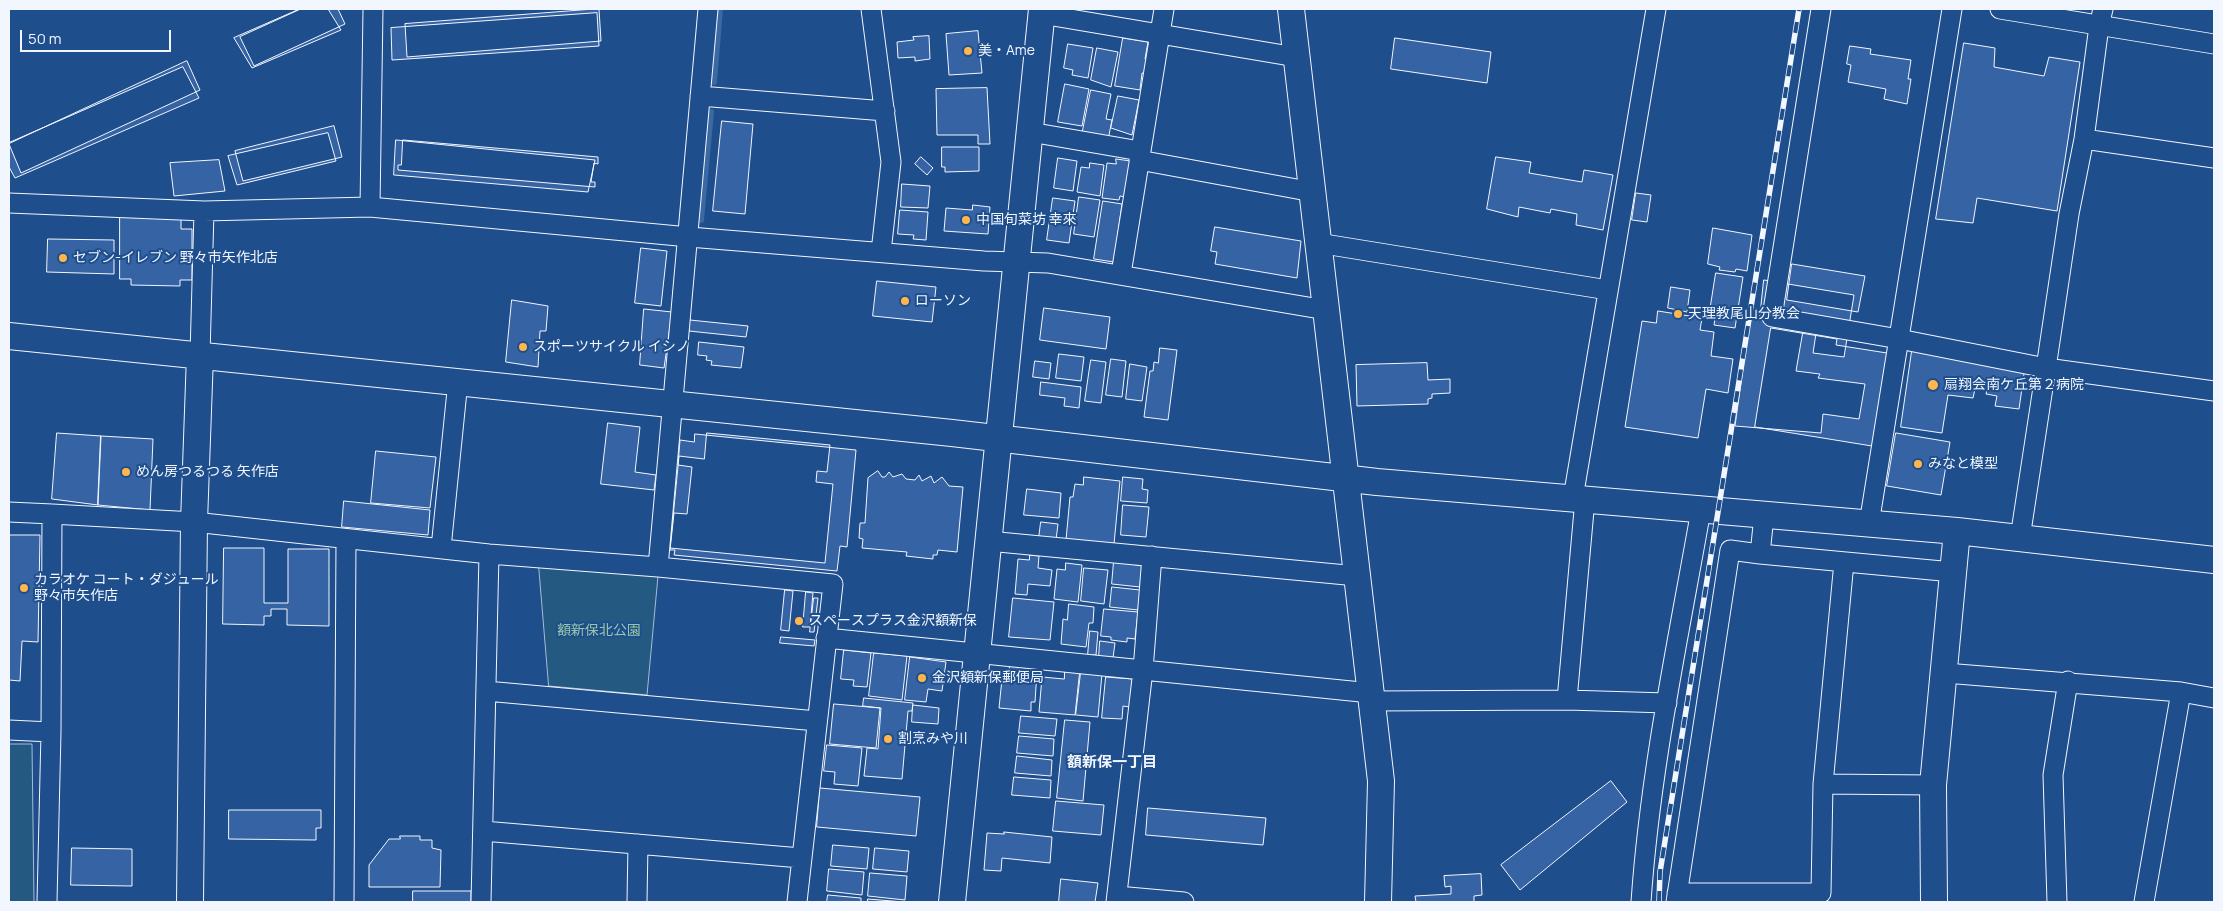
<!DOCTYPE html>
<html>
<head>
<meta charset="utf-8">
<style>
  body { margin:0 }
  #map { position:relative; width:2223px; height:911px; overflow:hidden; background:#1f4e8c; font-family:Manrope,sans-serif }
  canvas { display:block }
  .frame { position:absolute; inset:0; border:10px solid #f2f6ff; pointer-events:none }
  .scale { position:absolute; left:20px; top:30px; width:151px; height:22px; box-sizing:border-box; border:2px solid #f2f6ff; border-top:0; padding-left:6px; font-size:15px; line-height:18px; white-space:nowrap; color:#f2f6ff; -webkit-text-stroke:4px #1f4e8c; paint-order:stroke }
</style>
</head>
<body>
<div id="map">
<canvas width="2223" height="911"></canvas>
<div class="frame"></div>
<div class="scale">50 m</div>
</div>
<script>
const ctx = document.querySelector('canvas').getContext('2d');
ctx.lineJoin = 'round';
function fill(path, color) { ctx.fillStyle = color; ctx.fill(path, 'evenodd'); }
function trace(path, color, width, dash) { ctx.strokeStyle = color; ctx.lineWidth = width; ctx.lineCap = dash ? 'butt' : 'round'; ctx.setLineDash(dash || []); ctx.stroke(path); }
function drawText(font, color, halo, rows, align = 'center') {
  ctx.font = font + ' Manrope,"Noto Sans JP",sans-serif'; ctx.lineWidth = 4; ctx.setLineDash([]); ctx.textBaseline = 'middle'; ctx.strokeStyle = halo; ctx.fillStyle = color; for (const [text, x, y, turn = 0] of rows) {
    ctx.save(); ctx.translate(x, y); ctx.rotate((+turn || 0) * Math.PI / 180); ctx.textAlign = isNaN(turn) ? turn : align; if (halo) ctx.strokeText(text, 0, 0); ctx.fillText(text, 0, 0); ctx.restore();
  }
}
const green = new Path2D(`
  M539,566l119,10 -11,119 -98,-9z
  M9,744h23l2,158h-25z`);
fill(green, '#245a82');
trace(green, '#a8bbd7', 1);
trace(new Path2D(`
  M714,82l6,-73
  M701,220l10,-108`), '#3b69a3', 6);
const building = new Path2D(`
  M300,9h28l13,21 -89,38 -18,-30z
  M301,9h37l7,15 -91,42 -14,-29z
  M599,9l2,32 -194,16 -2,-33z
  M597,13l2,33 -207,14 -1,-32z
  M978,31l4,42 -33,2 -3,-41z
  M929,36l1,23 -15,2v-4l-17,1 -1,-16 17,-2 -1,-3z
  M1123,38l25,4 -3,17 4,1 -3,14 -4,-1 -2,17 -25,-4z
  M1395,38l96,14 -4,31 -96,-14z
  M1964,43l31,5 -1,19 50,9 5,-19 31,5 -23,149 -80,-13 -4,25 -37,-4z
  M1068,44l25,4 -5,30 -16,-3 1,-5 -9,-2z
  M1850,46l21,3 -1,5 41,6 -3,19h3l-4,25 -23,-5 2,-10 -38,-7 3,-17 -4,-1z
  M1097,48l21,4 -7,35 -20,-7z
  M187,61l13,29 -179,83 -12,-29z
  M183,67l16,31 -184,80 -6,-11v-24z
  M1065,84l24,5 -7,37 -24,-4z
  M987,88l3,56h-12v-9h-41l-1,-46z
  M1091,90l20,4 -5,25 6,1 -4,20 -26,-5z
  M1118,96l21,4 -7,35 -21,-7z
  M722,121l31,3 -8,90 -32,-3z
  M334,126l8,31 -99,24 -8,-30z
  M328,133l8,28 -99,24 -9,-29z
  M396,140l199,20 -7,32 -194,-17z
  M403,140l195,17v7l-4,-1 -3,19h4v5l-197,-17v-5h3z
  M942,147h37v24l-34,1v-5h-3z
  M921,157l12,11 -6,7 -12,-11z
  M1496,157l35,5 -2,11 53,9 2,-12 29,5 -10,55 -27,-5 1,-11 -26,-5 -1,4 -31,-6 -1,10 -31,-8z
  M1058,158l19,3 -4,30 -19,-3z
  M1116,159l15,2 -5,36 -6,-1 -1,4 -17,-2 5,-35 9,1z
  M219,160l6,31 -51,5 -4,-33z
  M1090,163l14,2 -4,31 -23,-4 4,-25 8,1z
  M902,184l28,2 -2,22 -27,-1z
  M1636,193l15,2 -4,27 -15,-2z
  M1079,197l21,3 -6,37 -20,-3z
  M1053,198l22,3 -6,42 -22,-3z
  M1103,201l19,3 -8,58 -20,-3z
  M973,205l17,2 -2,27 -44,-3 2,-23 26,2z
  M900,210l28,2 -2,28 -13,-1 1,-4 -16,-1z
  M120,217l61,1v11h11v51h-12v6l-49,-1v-6h-11z
  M1215,227l86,14 -4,37 -82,-14 2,-12 -6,-1z
  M1713,228l39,7 -5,36 -11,-2 -1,3 -16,-2 1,-3 -12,-3z
  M48,239l66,1v34l-67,-2z
  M641,248l26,3 -6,55 -26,-3z
  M1792,264l73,12 -7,36 -71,-12z
  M1716,273l27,4 -8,51 -21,-3 2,-13 -6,-1z
  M1764,280l90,15 -10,62 -31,-4 4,-26 -13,-2 -8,46 24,3 -2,4 47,6 -6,35 -36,-5 -2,19 -86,-7 15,-108 9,2z
  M877,281l59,6 -4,35 -59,-6z
  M1671,287l19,3 -3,22 -19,-4z
  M512,300l36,6 -2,25h-6l-2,36 -32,-5z
  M1044,308l66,9 -4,32 -66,-9z
  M644,309l28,3 -8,56 -24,-3z
  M1658,311l44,7 -2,12 14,2 -3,24 22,3 -5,34 -22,-4 -8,49 -73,-11 17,-106 14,2z
  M690,320l58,6 -2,11 -57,-6z
  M1771,328l66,11 -1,6 51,8 -15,93 -117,-19z
  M699,342l45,5 -3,21 -30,-3 1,-4 -6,-1 1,-4 -9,-1z
  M1160,348l17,2 -9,70 -24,-3 6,-46h3l1,-9 4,1z
  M1912,351l113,16 -6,42 -24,-3 2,-10 -11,-2 1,-4 -12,-1 -2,9 -25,-3 -6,38 -41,-6z
  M1059,354l25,3 -3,24 -25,-3z
  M1111,359l15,2 -4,36 -16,-2z
  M1091,360l15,2 -5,41 -16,-2z
  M1035,361l16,2 -2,16 -16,-2z
  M1427,363l1,17 22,-1v14l-18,1v4l-4,1v5l-71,2 -1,-41z
  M1130,364l17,3 -5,34 -16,-2z
  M1041,382l40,5 -2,21 -15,-2 1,-8 -25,-3z
  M608,423l32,4 -5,45 21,3 -2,15 -53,-6z
  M57,433l44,3 -3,69 -46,-6z
  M707,433l123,12 -3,27 -10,-1 -1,11 17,2 -8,79 -155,-15 9,-92 25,3z
  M1896,433l54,9 -9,53 -54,-9z
  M695,434l161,16 -9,97 -7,-1 -3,25 -163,-16 1,-5h-5l4,-37 13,1 5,-47 -14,-2 2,-25 14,2z
  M101,436l52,3 -3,71 -52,-5z
  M376,451l60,6 -6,51 -59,-5z
  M878,471l4,6h3l4,-5 4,5 9,-3 4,5 9,1 4,-5 3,6 9,-5 3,7 8,-6 7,9 14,1 -6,65 -19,-2 -1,5h-4v4l-27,-3 1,-4 -45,-4 1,-9 -4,-1 1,-15h5l3,-45z
  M1084,477l36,4 -6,63 -48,-4 4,-43h3l2,-13 8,1z
  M1123,477l20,2 -1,10 6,1 -1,13 -26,-2z
  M1027,489l34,4 -2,25 -35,-3z
  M344,501l86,9 -2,25 -86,-8z
  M1123,505l26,2 -3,30 -25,-2z
  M1041,522l17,2 -2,16 -17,-2z
  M9,535h31l-2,107 -16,-1 -2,40 -11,-1z
  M224,548h40v55h24v-54h41v77l-42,-1v-16h-16v7h-7v9l-41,-1z
  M1030,555l9,1 -1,12 14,2 -2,16 -22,-2 -1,11 -12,-1 3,-35 11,1z
  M1114,561l28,5 -2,21 -28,-3z
  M1066,563l16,2 -4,37 -24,-3 3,-30 8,1z
  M1084,568l24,2 -4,34 -23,-3z
  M1112,587l28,3 -2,20 -28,-3z
  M785,590l8,1 -4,40 -8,-1z
  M806,592l7,1 -3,34h-7z
  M814,598h4l-4,34h-4z
  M1013,598l41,4 -4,38 -41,-3z
  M1069,604l25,3 -1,16h-4l-3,24 -25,-3 2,-25 4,1z
  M1104,609l34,3 -3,27 -8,-1v4l-16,-2v-3l-10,-1z
  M1090,631l8,1 -2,23h-8z
  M781,637l34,3 -1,6 -34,-3z
  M1100,641l15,2 -2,15 -14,-1z
  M844,650l27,3 -4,34 -14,-1 1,-6 -13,-1z
  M874,653l33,3 -5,44 -33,-4z
  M910,657l36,5 -4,29 -14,-2 -2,13 -21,-2z
  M1010,664l9,1v5l18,1 -2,31h-4v9l-32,-3 3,-29 6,1z
  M1065,667l15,2 -5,46 -36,-3 3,-35 22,2z
  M1081,672l21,2 -4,43 -22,-2z
  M1106,677l27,2 -3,28 -7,-1 -1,13 -20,-1z
  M864,698l49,5 -1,8h-4l-6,68 -38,-3 3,-28 11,1 3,-41 -18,-2z
  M834,704l46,4 -4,40 -46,-4z
  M913,705l26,3 -1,16 -26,-2z
  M1021,716l36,3 -2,17 -36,-3z
  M1065,720l25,2 -7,79 -26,-3z
  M1019,736l35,3 -1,17 -36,-3z
  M827,745l35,3 -4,38 -24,-2 1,-12 -11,-1z
  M1017,756l35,4 -1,16 -36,-3z
  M1014,777l37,3 -1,18 -38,-3z
  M1611,781l16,21 -107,88 -19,-25z
  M820,788l100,9 -4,39 -99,-9z
  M1056,801l48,4 -3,30 -48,-4z
  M1148,808l118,10 -3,27 -117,-10z
  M229,810h92v18h-5v12l-87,-1z
  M1004,832l48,5 -2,26 -48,-5 -1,13 -17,-1 3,-37 17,1z
  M400,836h20v4h12v8l9,2 -1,37h-71v-22l20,-26h11z
  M833,845l36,3 -2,21 -36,-3z
  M72,848l60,1v37l-61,-1z
  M875,848l34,3 -2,21 -34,-3z
  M829,869l35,3 -2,23 -35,-4z
  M870,873l37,3 -2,24 -37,-4z
  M1481,874l1,21 -8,1v6h-58l-1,-6 36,-2v-8l-6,1 -1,-11z
  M1061,879l37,4 -3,19h-36z
  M413,891h58v11h-58z
  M828,895l33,3v4h-34z
  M868,899l36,3h-36z`);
fill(building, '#3563a3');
trace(building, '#f2f6ff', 1);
const street = new Path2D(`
  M373,9l-3,198 319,30 295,24 64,2 278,47
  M871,9l20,153 -10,90
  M1821,9l-49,308 127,22 147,29 23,-154 15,-75 15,-113 4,-17
  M2000,9l214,35
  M1041,14l255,43
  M700,96l185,15
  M1030,132l110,19
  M2084,139l130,19
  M1139,160l174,32
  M9,203l195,8 166,-4
  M1318,243l290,47
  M1121,274l43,-265
  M200,355l4,-144
  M1573,498l83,-489
  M9,512l43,2
  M1869,524l83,-515
  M2020,538l26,-170 168,23
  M988,541l369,35
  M441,548l17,-167
  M1760,554l193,18
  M658,567l50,-558
  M826,638l545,55
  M1945,673l236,19 33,6
  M486,691l331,30
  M1567,700l18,-201
  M1372,701l195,-1 100,3
  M9,730l42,2 -4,170
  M51,732l1,-218 142,8 295,32 169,13 175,17 -36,318
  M1823,784l21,-222
  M483,831l318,27
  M1677,893h144l2,-109 110,1
  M1117,896l67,6
  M344,902l2,-363
  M481,902l8,-348
  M637,902l1,-58
  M1116,902l27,-232 9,-114
  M1641,902c9,-131 37,-262 60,-392
  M1676,902l54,-352 30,4 4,-38
  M2057,902l-4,-127 15,-94
  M2144,902l37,-210`);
const secondary = new Path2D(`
  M1291,9l90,772 -3,121
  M9,336l943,97 425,49 580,49 257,29
  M190,902l4,-380 6,-167
  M952,902l90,-893
  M1934,902l-1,-117 24,-254`);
trace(street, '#f2f6ff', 21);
trace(secondary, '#f2f6ff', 28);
trace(street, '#1f4e8c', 19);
trace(secondary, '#1f4e8c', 26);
const rail = new Path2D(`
  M1659,902l1,-30 139,-863`);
trace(rail, '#f2f6ff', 5.5);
trace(rail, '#1f4e8c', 4, [11]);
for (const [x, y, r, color] of [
  [968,51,5,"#ffb74d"],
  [966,220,5,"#ffb74d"],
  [63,258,5,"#ffb74d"],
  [905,301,5,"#ffb74d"],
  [1678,314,5,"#ffb74d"],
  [523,347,5,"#ffb74d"],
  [1933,385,6,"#ffb74d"],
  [1918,464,5,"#ffb74d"],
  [126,472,5,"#ffb74d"],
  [24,588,5,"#ffb74d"],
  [799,621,5,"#ffb74d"],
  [922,678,5,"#ffb74d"],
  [888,739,5,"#ffb74d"]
]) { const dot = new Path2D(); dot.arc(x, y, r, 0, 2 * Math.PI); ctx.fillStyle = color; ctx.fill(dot); trace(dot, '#1f4e8c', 2); }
drawText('14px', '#f2f6ff', '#1f4e8c', [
  ["美・Ame",978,51],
  ["中国旬菜坊 幸來",976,220],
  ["セブン-イレブン 野々市矢作北店",73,258],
  ["ローソン",915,301],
  ["天理教尾山分教会",1688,314],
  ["スポーツサイクル イシノ",533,347],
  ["扇翔会南ケ丘第２病院",1944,385],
  ["みなと模型",1928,464],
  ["めん房つるつる 矢作店",136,472],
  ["カラオケ コート・ダジュール",34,580],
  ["野々市矢作店",34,596],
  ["スペースプラス金沢額新保",809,621],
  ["金沢額新保郵便局",932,678],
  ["割烹みや川",898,739]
], 'left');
drawText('14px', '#97c8a6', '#1f4e8c', [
  ["額新保北公園",599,631]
]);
drawText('bold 15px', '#f2f6ff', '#1f4e8c', [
  ["額新保一丁目",1112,763]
]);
</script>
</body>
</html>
